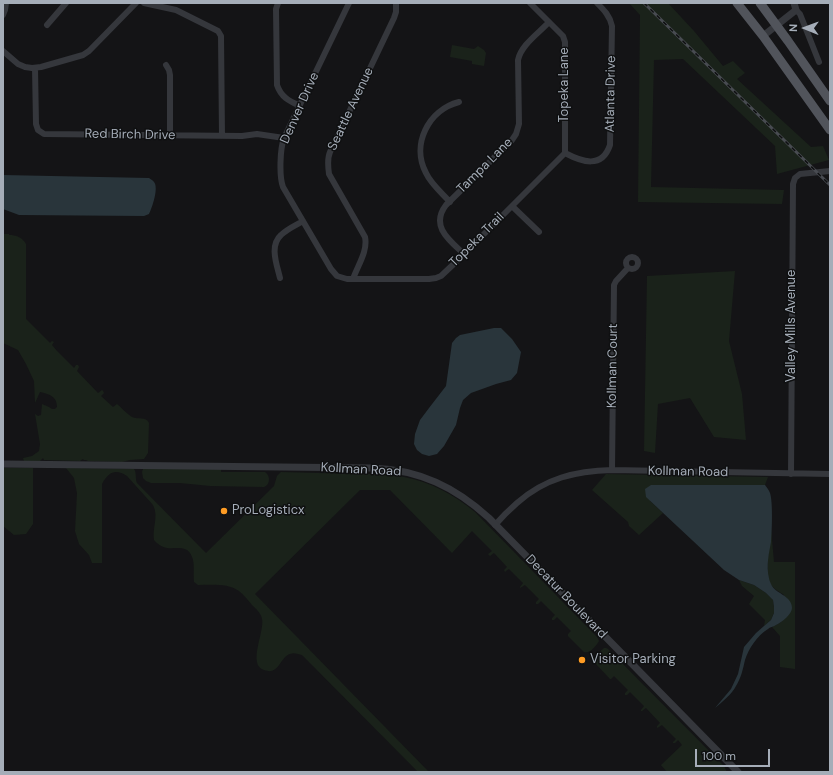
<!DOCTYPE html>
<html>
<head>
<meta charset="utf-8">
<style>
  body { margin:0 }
  #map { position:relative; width:833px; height:775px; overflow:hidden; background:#141416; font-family:"DM Sans",sans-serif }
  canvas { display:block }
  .frame { position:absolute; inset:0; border:4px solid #a5adb8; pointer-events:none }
  .north { position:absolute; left:785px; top:8px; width:40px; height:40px; -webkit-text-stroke:3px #0f1011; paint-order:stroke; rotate:271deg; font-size:11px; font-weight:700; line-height:16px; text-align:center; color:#a5adb8 }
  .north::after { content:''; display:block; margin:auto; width:14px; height:18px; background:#a5adb8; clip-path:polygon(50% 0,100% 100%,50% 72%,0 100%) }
  .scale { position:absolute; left:695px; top:749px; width:75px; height:18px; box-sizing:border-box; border:2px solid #a5adb8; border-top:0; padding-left:5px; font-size:12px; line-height:14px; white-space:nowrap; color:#a5adb8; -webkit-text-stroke:3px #0f1011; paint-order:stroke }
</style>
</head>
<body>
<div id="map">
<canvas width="833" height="775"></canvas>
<div class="frame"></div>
<div class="north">N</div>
<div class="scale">100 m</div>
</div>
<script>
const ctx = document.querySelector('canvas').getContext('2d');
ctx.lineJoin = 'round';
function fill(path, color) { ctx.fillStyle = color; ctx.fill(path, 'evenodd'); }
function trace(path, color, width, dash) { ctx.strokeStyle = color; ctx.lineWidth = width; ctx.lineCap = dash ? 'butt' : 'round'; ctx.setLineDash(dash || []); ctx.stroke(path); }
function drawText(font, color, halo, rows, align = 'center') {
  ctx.font = font + ' "DM Sans",sans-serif'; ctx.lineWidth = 3; ctx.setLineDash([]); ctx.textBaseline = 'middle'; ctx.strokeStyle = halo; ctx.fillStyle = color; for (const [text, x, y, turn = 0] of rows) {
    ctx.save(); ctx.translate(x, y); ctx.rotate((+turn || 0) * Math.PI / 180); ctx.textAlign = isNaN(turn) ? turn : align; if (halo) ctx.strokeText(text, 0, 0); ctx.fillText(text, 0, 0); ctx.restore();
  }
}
fill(new Path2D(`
  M629,3h39l26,28 29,35 10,-5 12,12 -8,6 74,68 12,-1 6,14 -52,14 -2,-28 -92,-87 -29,1 -3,127 133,3 -2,14 -144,-2 2,-187z
  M452,45l22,4 4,-3 6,4 2,3 -2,13 -12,-2v-3l-22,-4z
  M3,234h6v1c7,0 13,2 17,9v75l24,24 2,-2 2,1 -2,3 5,6 -4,4 4,-4 17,17 2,-3h2l1,2 -2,4 21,22 4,-3 1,1 1,2 -3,3 12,11 4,-3c5,4 10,10 15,13 6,3 14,-1 17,6l-1,30 -4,6 -14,1 -8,2 -34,-1 -2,-1h-2l-1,-1 -3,2 -36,-1 -1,-2 -3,3h-16l-1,-3 9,-2 7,-5 1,-7 -5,-30 3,2 3,-1 1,-11 7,3 3,2h3l2,-2c0,-11 -8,-13 -17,-15l-5,11 -1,-22 -8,-17 -8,-14 -15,-7z
  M735,271l-6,70 13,53 4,46 -32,-3 -24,-39 -32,6 -3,49 -11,-2 3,-175z
  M3,468h30v56l-7,10 -12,1 -11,-9z
  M66,468l68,1c3,4 1,10 3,14l69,70 68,-67 3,-10 4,-4c25,1 49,1 74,2 16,0 33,-1 49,3 27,5 50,18 71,35l122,125 2,4c-3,5 -9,13 -15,11l-16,-16v-2l3,-3 -14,-14 -3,3h-2v-2l3,-3 -14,-14 -3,3h-2v-2l3,-3 -14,-14 -5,3v-1l3,-4 -14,-14 -3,2 -1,1 -1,-2 3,-3 -13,-14 -4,3 -2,-2 4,-3 -20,-20 -20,22 -62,-63h-30l-105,104 174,178h-11l-116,-117c-4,-1 -8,-3 -12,-1 -10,3 -11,22 -26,16 -17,-5 1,-39 -2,-51 -1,-6 -6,-10 -10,-14 -4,-5 -8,-10 -13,-14 -11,-8 -28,-6 -41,-6l-4,-3c-1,-7 1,-19 -2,-25 -4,-12 -15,-8 -25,-9 -5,-1 -10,-4 -13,-8 -2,-12 5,-24 -1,-35l-26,-29c-12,-8 -19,-3 -25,8v79h-10l-3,-8 -10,-11 -4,-13 2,-38 -3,-15z
  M143,469h78v3h44c6,4 5,13 -1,15l-54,-1 -30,-3h-29l-5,-2 -3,-3 -1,-6z
  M606,474l162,3 -3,8h-114l-1,16 13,12 -24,22 -10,-9 -1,-4 -36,-32z
  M771,528l3,34h21v107l-15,-2v-31l-8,-9 9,-5 3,-27c-4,-3 -10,-6 -13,-10 -7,-12 -1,-43 0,-57z
  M739,580l15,5 12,8 7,7 1,7v6l-3,7 -7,6 1,-6 -16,-16 5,-8 -12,-10z
  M604,648h2l2,1 116,117 3,6h-60l-7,-8 1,1 21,-20 -4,-5 -3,3h-2v-1l3,-3 -14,-14 -3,2 -2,1v-2l3,-3 -14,-15 -4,3h-1v-1l3,-4 -14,-14 -3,3h-2v-2l3,-3 -14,-14 -3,3h-1l-16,-17c-1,-6 6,-10 10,-14z`), '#1a221a');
fill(new Path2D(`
  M3,175l146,3c1,1 4,2 5,4 5,6 -2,26 -5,32l-5,2 -125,-1 -16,-6z
  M494,328h7l11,11 9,13 -4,21 -6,7 -15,4 -25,9 -8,7 -3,8 -4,17 -12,21 -7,8 -8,2 -7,-2 -5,-4 -3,-6 1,-10 5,-14 9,-12 17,-22 6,-43 4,-5 4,-3z
  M651,485h114c2,3 4,5 5,8 3,9 2,39 1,49 -2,11 -5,24 -2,36 0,2 2,6 3,8 5,8 20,10 20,22 0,6 -10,14 -16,17 -3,2 -6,2 -8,4 -11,7 -19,19 -23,31 -2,9 -4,18 -9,26 -4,8 -14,16 -21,22l16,-19 7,-15 6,-27 12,-14 8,-7 7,-6 3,-7v-6l-1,-7 -7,-7 -12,-8 -15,-5 -15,-10 -78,-73 -1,-8z`), '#29353b');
trace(new Path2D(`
  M144,3l32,7 42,21 3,5 1,100
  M278,3l-2,6 1,76c4,12 12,16 23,21
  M349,3l-65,135c-4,11 -5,38 -1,49l48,82 6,7 10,3h82l7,-1 5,-2 17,-16 107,-107
  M530,3l33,33 2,6v111
  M796,10l4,4 19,48
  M3,15l2,-5 1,-7
  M47,25l19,-22
  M3,51l15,13 7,3 7,1 9,-1 42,-12 6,-4 47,-48
  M166,65l3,5 1,5v60
  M35,68l1,56 2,6 6,4 198,2 15,-2 27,4
  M565,153c17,9 37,16 45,-8l2,-119c-2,-10 -8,-16 -15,-23
  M450,202c-8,-9 -19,-18 -24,-29 -15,-28 2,-63 33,-71
  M512,206l27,26
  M464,254c-15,-14 -34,-28 -18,-49l66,-65 4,-6 3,-10 -1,-64c3,-15 21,-27 31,-38
  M626 263a6 6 0 1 1 12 0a6 6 0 1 1-12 0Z
  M280,278c-3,-13 -11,-32 1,-43 6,-6 15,-10 22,-14
  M353,279c5,-14 15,-28 12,-42l-36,-63c-1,-7 -2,-15 1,-22l64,-134 2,-6v-9
  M612,470l2,-185 2,-4 12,-13
  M791,474l2,-290 2,-6 5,-4 30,-3
  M495,525c7,-8 14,-15 22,-22 28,-25 59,-32 95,-33l218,4`), '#35373c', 6);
trace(new Path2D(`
  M763,36l33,-26 -2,-7
  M3,464l370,4c47,2 82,19 116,50l249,254`), '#35373c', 7);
trace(new Path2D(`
  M737,3l26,33 67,94
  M760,3l28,38 42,60`), '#51545b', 9);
const rail = new Path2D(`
  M644,3l186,182`);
trace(rail, '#484b51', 3);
trace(rail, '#0f1011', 1.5, [4.5]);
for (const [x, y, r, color] of [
  [224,511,4,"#ff9c24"],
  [582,660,4,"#ff9c24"]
]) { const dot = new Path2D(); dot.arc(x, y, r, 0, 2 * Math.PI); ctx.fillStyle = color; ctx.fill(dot); trace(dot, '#0f1011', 1.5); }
drawText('13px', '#a5adb8', '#0f1011', [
  ["Topeka Lane",565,85,-90],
  ["Atlanta Drive",611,94,-89],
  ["Denver Drive",300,108,-66],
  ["Seattle Avenue",351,109,-65],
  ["Red Birch Drive",130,135,1],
  ["Tampa Lane",485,166,-45],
  ["Topeka Trail",477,240,-45],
  ["Valley Mills Avenue",792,326,-90],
  ["Kollman Court",613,366,-89],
  ["Kollman Road",361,470,3],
  ["Kollman Road",688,472,1],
  ["Decatur Boulevard",566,597,46]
]);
drawText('13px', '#a5adb8', '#0f1011', [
  ["ProLogisticx",232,511],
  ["Visitor Parking",590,660]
], 'left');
</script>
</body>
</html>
